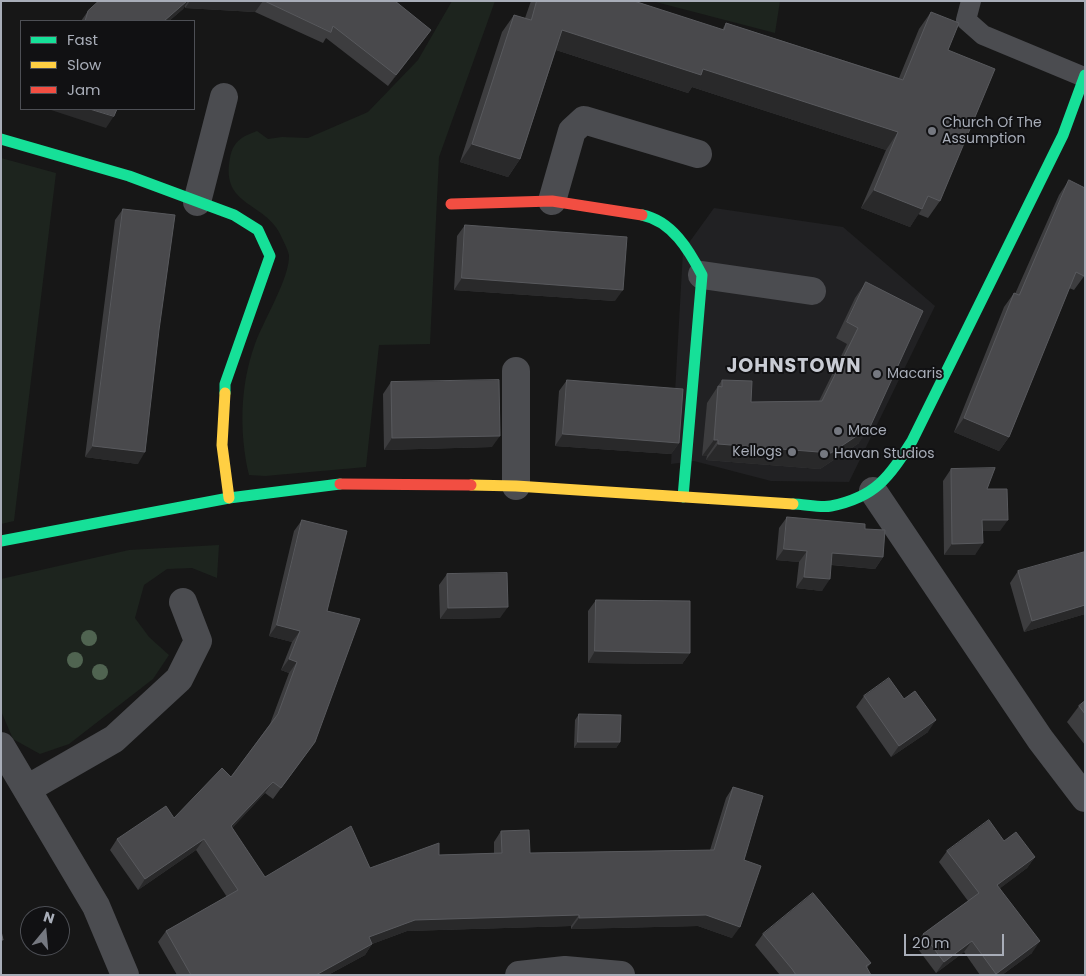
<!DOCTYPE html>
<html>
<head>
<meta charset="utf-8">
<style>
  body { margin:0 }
  #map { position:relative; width:1086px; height:976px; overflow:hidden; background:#171717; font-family:Poppins,sans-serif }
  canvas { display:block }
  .frame { position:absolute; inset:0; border:2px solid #a8adb8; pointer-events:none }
  .legend { position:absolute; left:20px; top:20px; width:175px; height:90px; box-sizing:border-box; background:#111113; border:1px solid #4d4f55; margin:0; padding:6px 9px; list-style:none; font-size:15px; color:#a8adb8 }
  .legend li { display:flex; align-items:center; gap:10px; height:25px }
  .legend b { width:25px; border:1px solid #4d4f55 }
  .north { position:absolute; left:20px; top:906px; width:50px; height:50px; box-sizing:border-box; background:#111113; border:1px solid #4d4f55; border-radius:50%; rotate:17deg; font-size:14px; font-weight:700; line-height:20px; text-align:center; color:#a8adb8 }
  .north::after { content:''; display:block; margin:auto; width:18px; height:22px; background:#757880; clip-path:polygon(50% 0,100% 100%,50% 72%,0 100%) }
  .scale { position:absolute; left:904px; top:934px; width:100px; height:22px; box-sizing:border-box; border:2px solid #a8adb8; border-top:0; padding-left:6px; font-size:15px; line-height:18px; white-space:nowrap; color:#a8adb8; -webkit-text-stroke:4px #111113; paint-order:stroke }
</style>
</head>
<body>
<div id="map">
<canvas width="1086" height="976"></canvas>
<div class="frame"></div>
<ul class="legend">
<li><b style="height:6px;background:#16e098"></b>Fast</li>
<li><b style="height:6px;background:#ffcf43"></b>Slow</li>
<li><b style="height:6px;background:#f24e42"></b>Jam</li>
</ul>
<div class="north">N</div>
<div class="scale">20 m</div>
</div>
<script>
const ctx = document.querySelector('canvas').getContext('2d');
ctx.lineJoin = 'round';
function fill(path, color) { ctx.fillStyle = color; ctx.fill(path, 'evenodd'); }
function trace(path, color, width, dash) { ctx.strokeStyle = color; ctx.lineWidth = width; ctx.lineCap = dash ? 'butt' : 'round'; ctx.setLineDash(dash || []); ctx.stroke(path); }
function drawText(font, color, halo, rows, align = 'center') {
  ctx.font = font + ' Poppins,sans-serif'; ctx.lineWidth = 4; ctx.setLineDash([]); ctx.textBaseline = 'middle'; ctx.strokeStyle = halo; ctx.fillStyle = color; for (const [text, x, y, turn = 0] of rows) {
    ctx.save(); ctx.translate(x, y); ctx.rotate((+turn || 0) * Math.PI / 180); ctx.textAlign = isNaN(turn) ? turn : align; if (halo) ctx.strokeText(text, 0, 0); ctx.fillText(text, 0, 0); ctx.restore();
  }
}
fill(new Path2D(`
  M714,208l129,19 92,79 -86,176 -78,-1 -77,-20 -23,3 12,-213z`), '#212123');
fill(new Path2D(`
  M452,1h43l-56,156 -9,187 -51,1 -13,122 -101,9 -16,-1c-10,-43 -9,-90 6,-131 8,-23 35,-66 34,-89 -1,-5 -4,-10 -6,-15 -15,-40 -63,-31 -53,-82 3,-17 13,-22 27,-27l11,8 14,-2 26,1 60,-26 50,-52z
  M652,1h128l-5,32z
  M1,158l55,15 -42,348 -13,3z
  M219,545l-2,33 -25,-10 -25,1 -23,16 -9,33 14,19 20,18 -16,24 -84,65 -29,10 -27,-15 -12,-28v-132l128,-29z`), '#1d241e');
trace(new Path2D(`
  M971,1l-5,19 17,15 101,42`), '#4b4c50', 20);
trace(new Path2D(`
  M552,201l20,-70 12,-11 114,34
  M197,202l27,-105
  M702,275l110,16
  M516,486v-115
  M873,491l167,248 45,59
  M1,746l95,160 29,69
  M27,789l87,-50 65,-60 19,-38 -15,-39
  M519,975l46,-5 56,5`), '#4b4c50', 28);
trace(new Path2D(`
  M1,139l128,37 105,39 24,15 12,26 -45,128v9
  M642,215c30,6 47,35 60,60l-19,222
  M793,504c11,0 27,4 38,2 45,-9 58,-29 81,-65l151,-306 22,-60
  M1,541l228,-43 111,-14`), '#16e098', 11);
trace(new Path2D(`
  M225,393l-3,52 7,53
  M471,485l45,1 277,18`), '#ffcf43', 11);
trace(new Path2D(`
  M451,204l101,-3 90,14
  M340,484l131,1`), '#f24e42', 11);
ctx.fillStyle = '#506451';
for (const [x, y] of [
  [89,638],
  [75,660],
  [100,672]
]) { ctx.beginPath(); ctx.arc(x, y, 8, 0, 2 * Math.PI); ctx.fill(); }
fill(new Path2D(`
  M99,1h296l28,40 -35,45 -62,-48 -3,5 -68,-31 -70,-4v-2l-2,3 -14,12h-88l7,-10z
  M531,1h103l88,29 4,-7 173,55 20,-49 12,-17 17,38 -8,151 -12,17 -10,-4 -8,13 -49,-19 25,-58 -194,-63 -4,6 -132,-43 -36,109 -12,18 -48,-15 42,-130 12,-17 11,3z
  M1069,180l16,95 -11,15 -5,-2 -60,149 -10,14 -45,-19 50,-125 10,-14 1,1 44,-99z
  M123,209l15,255 -53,-7 30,-237z
  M465,225l150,76 -161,-11 3,-54z
  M866,282l-7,161 -39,26 -114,-9 1,-4h-5l5,-53 15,-23 29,22 68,-1 28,-57 -11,-6 19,-40z
  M567,380l112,63 -8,11 -116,-8 4,-55z
  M391,382l101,65 -108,3 -1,-56z
  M951,469l36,20 13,42h-17l-8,24h-31l-1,-74z
  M787,517l78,12 18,28 -8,12 -44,-4 -9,26 -26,-3 3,-26 -23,-2 3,-32z
  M302,520l25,91 -12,131 -42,57 -8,-6 -33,35 33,49 105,-9 69,-13 55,-2v-11l7,-11 29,22 180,-3 16,-52 7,-11 11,73 -12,78 -34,-12 -127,3v-3l-164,5 -35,13 -7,11 -37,20h-151l-19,-33 8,-11 61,-34 -31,-47 -58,40 -28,-40 7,-11 57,-21 57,-41 39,-53 19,-51 -8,-3 11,-28 -23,-6 25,-105z
  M1085,552v62l-61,18 -14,-49 8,-12z
  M447,574l53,44 -60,1 -1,-34z
  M596,600l94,53 -8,11 -94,-1v-52z
  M864,696l64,36 -37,25 -35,-50z
  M1085,701v44l-18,-23 12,-16z
  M579,714l41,28 -4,6h-42l1,-28z
  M1004,841l31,16 -8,11 -27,20 32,65 -30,22h-22l-16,-23 -28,21 -21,-28 8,-11 45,-33 -29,-39 8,-11z
  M763,934l108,29 -4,5 4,7h-91l-25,-30z`), '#3d3d3f');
fill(new Path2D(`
  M187,1h1l-5,8 -14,12h-5z
  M190,1h73l-8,11 -70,-4z
  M431,30l-8,11 -35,45 8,-11z
  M562,30l141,39 195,63 -12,18 -194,-63 -4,6 -138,-45z
  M52,109h38l24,7 -8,12 -55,-18z
  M472,144l48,15 -12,18 -48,-15z
  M874,190l48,19 -12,18 -49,-19z
  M462,278l161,12 -8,11 -161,-11z
  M964,418l45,19 -10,14 -45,-19z
  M870,427l-11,16 -39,26 -114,-9 12,-16z
  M563,434l116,9 -8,11 -116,-8z
  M500,436l-8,11 -108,3 8,-12z
  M714,440h4l-11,16h-5z
  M93,446l52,6 -7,12 -53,-7z
  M982,520h26l-8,11h-26z
  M983,543l-8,12h-31l8,-11z
  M784,549l23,2 -8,11 -23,-2z
  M832,553l51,4 -8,12 -51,-5z
  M804,577l26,2 -8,12 -26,-3z
  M1085,605v9l-61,18 8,-11z
  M508,607l-8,11 -60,1 8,-11z
  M277,625l23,6 -8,11 -23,-6z
  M595,651l95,2 -8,11 -94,-1z
  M289,659l8,3 -8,11 -8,-3z
  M936,720l-8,12 -37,25 8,-11z
  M578,742h42l-4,6h-42z
  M273,782l-8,11 -41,44 7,-11z
  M204,839l-8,11 -58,40 7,-11z
  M1035,857l-8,11 -37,28 7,-11z
  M579,915l-8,11 -164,5 -35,13 -7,11 -37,20h-12l53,-38 46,-17z
  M706,915l34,12 -8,11 -34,-12 -127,3 8,-11z
  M972,941l-8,11 -28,21 8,-11z
  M1040,941l-8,12 -30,22h-7z`), '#29292a');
const building = new Path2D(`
  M99,1h88l-23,20h-79l3,-10z
  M265,1h130l36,29 -35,45 -63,-49 -2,6z
  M537,1h97l90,29 2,-7 177,57 28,-68 28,11 -11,27 47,19 -55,132 -12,-5 -6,13 -48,-19 24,-58 -195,-63 -2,6 -139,-45 -42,129 -48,-15 42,-129 17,5z
  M90,109h27l-3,7z
  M1069,180l16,8v87l-1,1 -8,-4 -67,165 -45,-19 50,-125 5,2z
  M123,209l52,6 -16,115 -14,122 -52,-6z
  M465,225l162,12 -4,53 -161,-12z
  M866,282l57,29 -53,116 -39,26 -113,-9v-4h-4l4,-54 4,1v-7l30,1 -1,21 71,-1 36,-73 -11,-6z
  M499,380l1,56 -108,2 -1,-56z
  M567,380l116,9 -4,54 -116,-9z
  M995,468l-8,21h20l1,31h-26l1,23 -31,1 -1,-75z
  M787,517l78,7v5l20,1 -2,27 -51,-4 -2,26 -26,-2 3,-26 -23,-2z
  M302,520l45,11 -20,80 33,8 -45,123 -34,46 -8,-6 -42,44 34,51 86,-51 19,42 69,-25v12l63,-2 -1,-22 28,-1 1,23 184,-3 19,-63 30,9 -19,64 17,6 -21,61 -34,-12 -127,3v-3l-164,5 -46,17 3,7 -56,31h-125l-25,-44 72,-41 -34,-51 -59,40 -28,-40 49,-33 8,12 48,-50 9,9 47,-63 19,-52 -8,-3 11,-28 -23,-6z
  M1085,552v53l-53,16 -14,-50z
  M507,573l1,34 -60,1 -1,-34z
  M596,600l94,1v52l-95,-2z
  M889,678l15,21 11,-8 21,29 -37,26 -35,-50z
  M1085,701v13l-6,-8z
  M579,714l42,1 -1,27h-42z
  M989,820l15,21 12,-9 19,25 -38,28 43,56 -44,33 -24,-33 -28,21 -21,-28 56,-41 -32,-42z
  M813,893l58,70 -5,3 5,9h-75l-4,-6 -29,-35z
  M1,931l2,9h-2z`);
fill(building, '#49494c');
trace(building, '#58595d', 1);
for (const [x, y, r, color] of [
  [932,131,5,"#757880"],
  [877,374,5,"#757880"],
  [838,431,5,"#757880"],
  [792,452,5,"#757880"],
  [824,454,5,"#757880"]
]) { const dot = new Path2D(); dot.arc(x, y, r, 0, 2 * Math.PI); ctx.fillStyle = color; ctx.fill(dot); trace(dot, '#111113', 2); }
drawText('14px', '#a8adb8', '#111113', [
  ["Church Of The",942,123],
  ["Assumption",942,139],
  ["Macaris",887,374],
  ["Mace",848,431],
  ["Kellogs",782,452,"right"],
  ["Havan Studios",834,454]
], 'left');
ctx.letterSpacing = '1px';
drawText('bold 19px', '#c9ccd4', '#111113', [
  ["JOHNSTOWN",794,367]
]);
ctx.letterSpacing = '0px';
</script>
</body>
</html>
